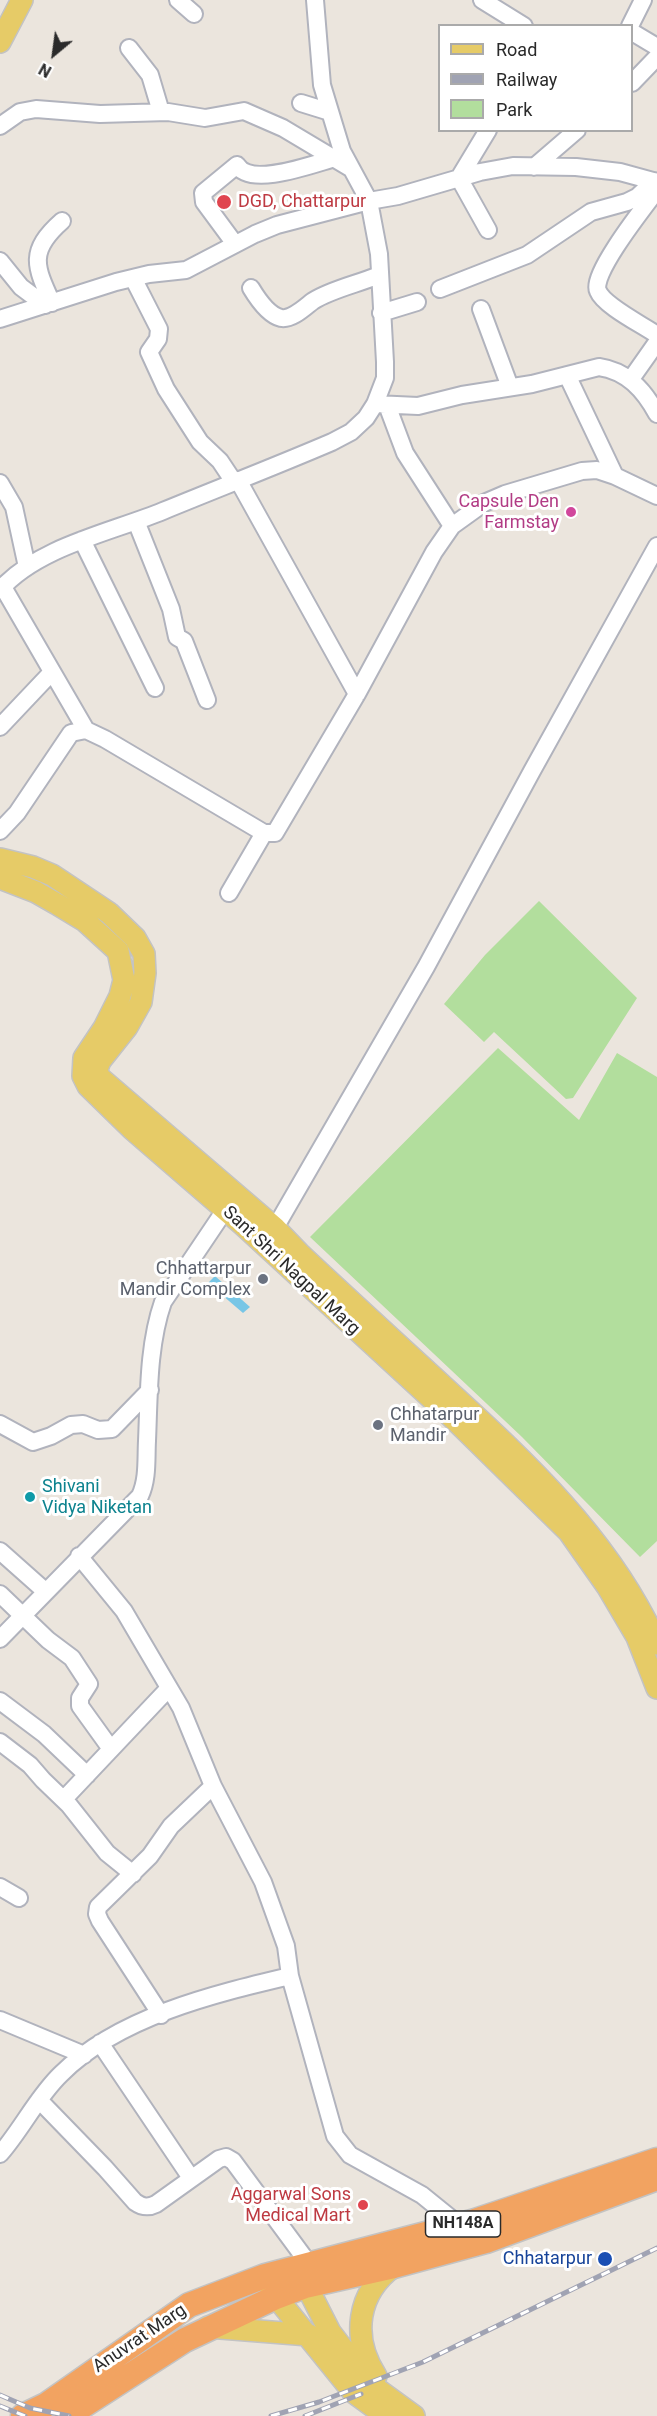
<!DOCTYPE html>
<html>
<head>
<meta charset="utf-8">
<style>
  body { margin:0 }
  #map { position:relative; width:657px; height:2416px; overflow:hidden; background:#ebe5dd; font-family:Roboto,sans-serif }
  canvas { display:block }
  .legend { position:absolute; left:438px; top:24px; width:195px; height:108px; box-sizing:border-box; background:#fff; border:2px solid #aaa; margin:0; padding:8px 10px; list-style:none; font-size:18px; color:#2a2a2a }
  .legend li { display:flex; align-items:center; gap:12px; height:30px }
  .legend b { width:30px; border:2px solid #aaa }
  .north { position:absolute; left:24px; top:24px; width:60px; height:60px; -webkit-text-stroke:4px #fff; paint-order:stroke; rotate:209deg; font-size:16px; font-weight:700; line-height:24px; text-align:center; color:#2a2a2a }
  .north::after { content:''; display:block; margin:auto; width:21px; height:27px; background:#2a2a2a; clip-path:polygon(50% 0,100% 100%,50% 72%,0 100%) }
</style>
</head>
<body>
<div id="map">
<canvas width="657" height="2416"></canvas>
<ul class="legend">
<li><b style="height:8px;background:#e6cb67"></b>Road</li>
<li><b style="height:8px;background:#a0a3b3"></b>Railway</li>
<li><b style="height:16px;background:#b2de9d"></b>Park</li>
</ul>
<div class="north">N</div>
</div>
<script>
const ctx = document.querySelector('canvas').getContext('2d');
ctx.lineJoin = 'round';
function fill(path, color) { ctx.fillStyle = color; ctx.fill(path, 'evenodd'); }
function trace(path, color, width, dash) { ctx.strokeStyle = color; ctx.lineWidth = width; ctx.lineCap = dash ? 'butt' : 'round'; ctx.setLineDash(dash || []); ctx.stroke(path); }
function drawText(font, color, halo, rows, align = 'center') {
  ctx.font = font + ' Roboto,sans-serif'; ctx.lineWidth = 6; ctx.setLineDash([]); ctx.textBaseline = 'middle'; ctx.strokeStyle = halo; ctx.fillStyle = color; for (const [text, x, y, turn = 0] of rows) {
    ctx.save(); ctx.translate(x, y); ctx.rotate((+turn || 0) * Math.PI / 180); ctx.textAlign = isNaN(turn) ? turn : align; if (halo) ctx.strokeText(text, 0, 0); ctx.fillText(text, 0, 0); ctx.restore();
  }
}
fill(new Path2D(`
  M539,901l98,97 -64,100 -7,1 -72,-67 -10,10 -40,-38 41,-49z
  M498,1048l81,72 38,-67 40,24v464l-17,16 -118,-120 -212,-200z`), '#b2de9d');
fill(new Path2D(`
  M215,1276l35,31 -7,6 -35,-30z`), '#78c6e6');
const minor = new Path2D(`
  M178,0l16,14
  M482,0l42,26
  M630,26l13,-26
  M632,32l25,15
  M129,48l21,27 11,37
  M632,83l25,-26
  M301,103l29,9
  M0,126l20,-14 16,-3 64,5 68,-2 37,6 39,-7 39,17 67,40
  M534,167l43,-37
  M657,190c-12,16 -67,85 -59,101 6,15 45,34 59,44
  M488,230l-29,-52 29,-48
  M235,244l-31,-42 -1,-9 34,-28c13,23 76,-1 98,-7
  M0,261l21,26 24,18
  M133,278l26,51 -1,10 -9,13 17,37 34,53 20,19 14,21
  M251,288c6,10 17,27 30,30 11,2 24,-11 32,-17 19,-12 45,-17 66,-26
  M440,289l87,-34 64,-43 36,-10 10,-5 17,-16
  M52,303c-17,-37 -24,-52 10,-82
  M481,309l29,78
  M381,313l36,-11
  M0,319l116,-37 33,-8 37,-4 69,-36 22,-9 92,-24 29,-5 82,-24 33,-6 63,1 44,5 37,10
  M567,375l48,101
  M631,379l26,-37
  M375,404l43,2 44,-11 70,-11 67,-17c28,4 45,23 58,47
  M387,405l18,48 47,73
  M238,480l119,214
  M0,483l14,24 13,60
  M136,521l35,88 6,28 7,4 23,59
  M82,540l73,148
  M3,587l83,143
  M0,590c37,-43 112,-58 163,-79 56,-23 113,-45 169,-69l19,-10 15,-14 9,-14 10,-26v-16l-6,-108 -10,-53 -27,-50 -20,-66 -7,-85
  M0,727l52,-55
  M0,831l17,-18 54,-80 15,-3 19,9 159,94h11l82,-139 77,-142 18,-26 32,-23 21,-9 77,-23 15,-1 18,6 42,20
  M229,893l35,-60
  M275,1228l151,-261 106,-196 125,-225
  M0,1424l33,18 18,-6 20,-11 12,-1 15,6 14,-1 38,-39
  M0,1551l45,40
  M79,1556l45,55 57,97 32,78 50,96 23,64 4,30 45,160 15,19 72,40 37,30
  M0,1594l48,46 24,18 17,26 -9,14v8l31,43
  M0,1639l140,-143c8,-17 6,-37 7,-55 2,-46 1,-96 16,-139l68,-101
  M0,1701l44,33 43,41
  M0,1742l30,23 13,15 26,25 38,48 26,21
  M64,1799l105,-111
  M0,1887l19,11
  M161,2015l-61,-94 -3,-7 1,-7 52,-51 21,-30 42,-40
  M0,2020l84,35
  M100,2043l91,135
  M39,2100l66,68 30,34c7,5 13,6 21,2l63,-45 7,-2 7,4 76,103
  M0,2154c22,-25 37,-57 61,-80 57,-57 153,-80 229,-98`);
const major = new Path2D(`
  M0,42l22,-42
  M0,859l33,8 19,8 57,38 26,25 9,16 1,19 -4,29 -14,25 -27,34 -3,8 2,8 176,151 26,27c47,44 94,87 142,131 82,75 168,154 214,258
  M0,878l36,14 21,12 28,17 33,30 6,29 -4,16 -16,32 -20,30 -1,18 5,10 44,43 111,96 213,196 113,111 38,54 30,51 20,51
  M299,2271l31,61 40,52 44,32
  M269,2284l7,13 77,95 33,24
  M208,2327l101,8
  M376,2376c-25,-39 -19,-83 18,-110`);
const highway = new Path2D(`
  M23,2416l23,-11 143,-100 76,-29 210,-55 182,-61
  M67,2416l118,-76 91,-43 29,-11 89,-20 92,-25 171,-63`);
trace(minor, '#b1b3bd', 20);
trace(major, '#c3c3c3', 24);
trace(highway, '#c3c3c3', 27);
trace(minor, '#fff', 16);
trace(major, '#e6cb67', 21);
trace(highway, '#f2a361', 24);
const rail = new Path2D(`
  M0,2395l30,13 39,8
  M0,2406l25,10
  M271,2416l48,-14 104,-40 234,-114
  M305,2416l56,-22`);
trace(rail, '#a0a3b3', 5);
trace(rail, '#fff', 3, [9]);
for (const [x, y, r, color] of [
  [224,202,8,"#e0444e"],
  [571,512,6,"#d1479c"],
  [263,1279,6,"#6b7280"],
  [378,1425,6,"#6b7280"],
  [30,1497,6,"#0f9aa8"],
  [363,2205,6,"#e0444e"],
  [605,2259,8,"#1a4fb4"]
]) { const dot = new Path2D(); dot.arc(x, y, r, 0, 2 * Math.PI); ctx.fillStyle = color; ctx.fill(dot); trace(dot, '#fff', 2); }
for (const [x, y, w] of [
  [463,2224,75]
]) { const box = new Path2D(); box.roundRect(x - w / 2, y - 13, w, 26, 4.5); ctx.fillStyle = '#fff'; ctx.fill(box); trace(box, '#2a2a2a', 1.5); }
drawText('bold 16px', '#2a2a2a', null, [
  ["NH148A",463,2224]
]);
drawText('18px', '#be3a42', '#fff', [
  ["DGD, Chattarpur",238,202],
  ["Aggarwal Sons",351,2195,"right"],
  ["Medical Mart",351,2216,"right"]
], 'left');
drawText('18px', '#b23c85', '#fff', [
  ["Capsule Den",559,502],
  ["Farmstay",559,523]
], 'right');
drawText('18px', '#5b616d', '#fff', [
  ["Chhattarpur",251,1269],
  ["Mandir Complex",251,1290],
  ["Chhatarpur",390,1415,"left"],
  ["Mandir",390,1436,"left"]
], 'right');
drawText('18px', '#2a2a2a', '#fff', [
  ["Sant Shri Nagpal Marg",291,1271,43],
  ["Anuvrat Marg",140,2339,-34]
]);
drawText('18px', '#0d838f', '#fff', [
  ["Shivani",42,1487],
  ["Vidya Niketan",42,1508]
], 'left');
drawText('18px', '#164399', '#fff', [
  ["Chhatarpur",592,2259]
], 'right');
</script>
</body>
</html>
